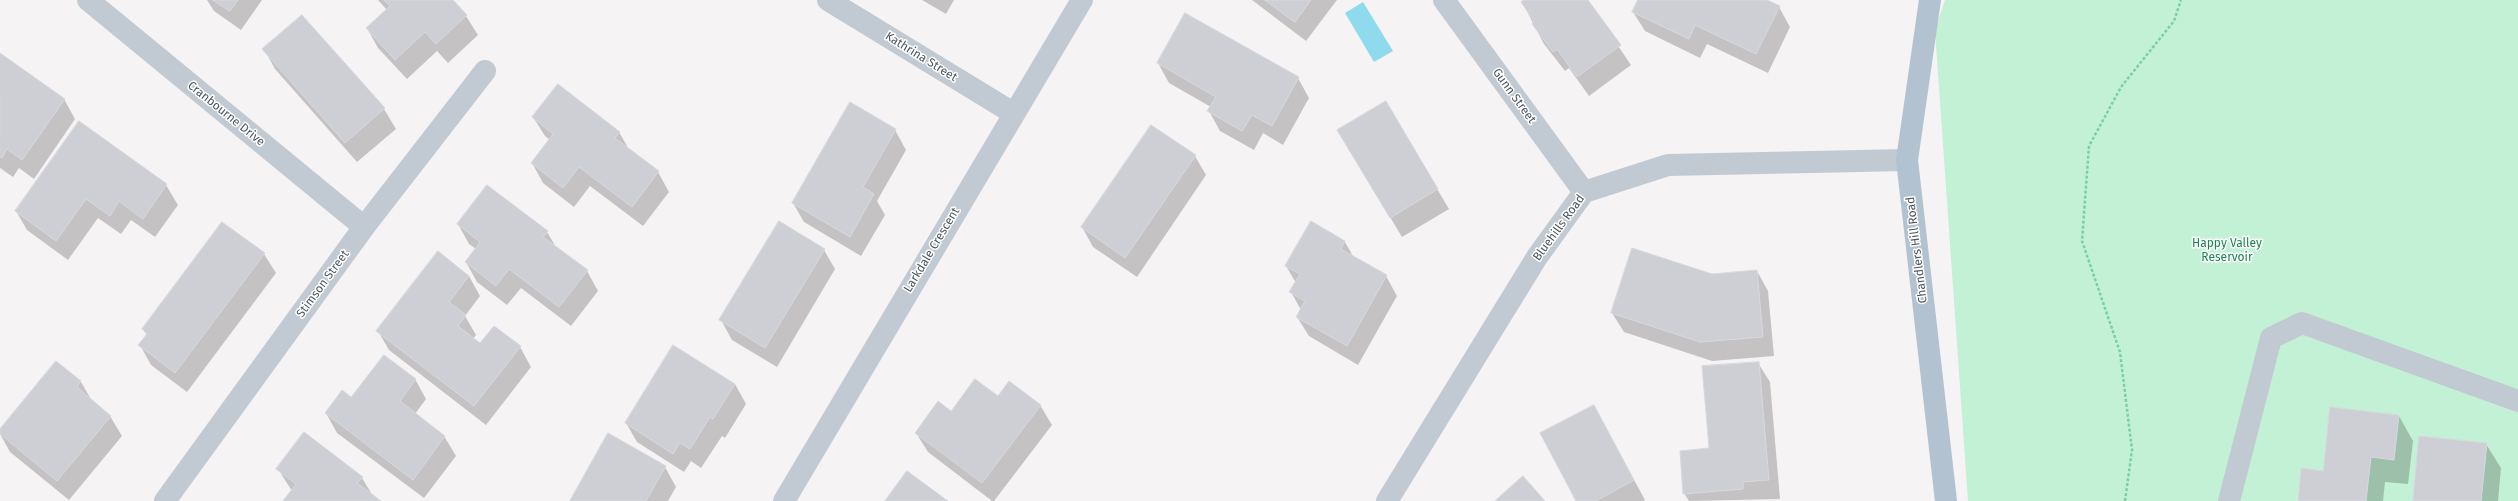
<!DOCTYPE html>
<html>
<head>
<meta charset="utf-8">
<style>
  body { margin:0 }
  canvas { display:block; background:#f5f3f3 }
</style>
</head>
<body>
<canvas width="2518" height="501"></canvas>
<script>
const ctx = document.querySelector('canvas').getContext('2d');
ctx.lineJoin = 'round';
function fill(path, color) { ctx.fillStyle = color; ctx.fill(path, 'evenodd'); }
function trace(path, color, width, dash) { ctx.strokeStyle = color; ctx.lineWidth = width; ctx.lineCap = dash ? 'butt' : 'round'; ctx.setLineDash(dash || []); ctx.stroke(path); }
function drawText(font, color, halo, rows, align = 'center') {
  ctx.font = font + ' "Fira Sans",sans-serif'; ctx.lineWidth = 3; ctx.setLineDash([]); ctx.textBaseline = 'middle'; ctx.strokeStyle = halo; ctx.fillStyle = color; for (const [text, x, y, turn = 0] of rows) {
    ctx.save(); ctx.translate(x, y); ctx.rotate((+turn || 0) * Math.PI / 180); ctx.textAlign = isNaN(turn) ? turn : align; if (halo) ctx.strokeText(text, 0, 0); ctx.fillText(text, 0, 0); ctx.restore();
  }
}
fill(new Path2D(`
  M1945,0h573v501h-550l-33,-471z`), '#c3f1d5');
fill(new Path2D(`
  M1363,2l30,49 -19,11 -29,-49z`), '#90daee');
fill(new Path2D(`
  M207,0h55l-21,30 -27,-19z
  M378,0h74l14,16 12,19 -30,28 -11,-12 -30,28 -29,-31 -11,-20 20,-18z
  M922,0h32l-8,14z
  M1252,0h85l-31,41z
  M1525,0h62l44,65 -42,31 -20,-28 -4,3 -21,-27 -22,-42z
  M1639,0h126l14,7 11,20 -22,46 -61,-29 -7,14 -55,-27 -12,-19z
  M302,16l82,93 12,20 -39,33 -82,-93 -11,-20z
  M0,54l64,45 11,20 -41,60 -15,-11 -6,9 -13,-9z
  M1158,63l140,15 11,20 -26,47 -20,-12 -9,17 -34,-19 -11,-20 2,-4 -42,-24z
  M1386,103l63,106 -47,28 -52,-87z
  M533,117l86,15 11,19 28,21 11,20 -26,34 -53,-40 -16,21 -31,-24 -11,-20 18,-23 -5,-4z
  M79,122l87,63 12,20 -23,32 -24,-17 -10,14 -23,-16 -30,42 -41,-30 -11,-19z
  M895,130l11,20 -29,51 8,14 -24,41 -57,-34 -11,-19z
  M1195,156l11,19 -69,102 -44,-30 -11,-20z
  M1311,222l34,20 9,16 32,18 11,20 -39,69 -49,-29 -12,-19 4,-7 -10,-18 5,-9 -10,-17z
  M223,223l41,31 12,19 -89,119 -36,-27 -11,-20 7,-9 -4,-7z
  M458,224l89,8 9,15 31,24 11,20 -27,35 -50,-38 -14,17 -30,-23 -11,-20 10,-13 -7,-5z
  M824,250l11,19 -58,98 -45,-27 -11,-20z
  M1757,271l11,20 6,65 -62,5 -88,-29 -12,-19 100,-38z
  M469,276l11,20 -15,20 11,19 -3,4 7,6 40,2 11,20 -45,58 -97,-75 -11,-19z
  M56,362l25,20 11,19 18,15 12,20 -53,64 -59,-48 -10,-18v-3z
  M1758,363l12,19 10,117 -91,2 -5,-8z
  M415,379l11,20 -11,15 29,22 12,20 -32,42 -87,-65 -11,-20 26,-15z
  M735,384l11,20 -21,34 -3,-2 -21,32 -10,-7 -7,11 -47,-30 -11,-19z
  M998,397l42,8 12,20 -58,76h-2l-64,-49 -12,-19 35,-20z
  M1594,406l51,94 -2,1h-66z
  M2399,416l14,25 -5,43 -23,-2 -2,19h-84l25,-29z
  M2486,444l15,24 -3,33h-84z
  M665,467l11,20 -8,14h-97z
  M278,469l84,9 11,18 6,5h-94l7,-10z`), '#0003');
const building = new Path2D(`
  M213,0h25l-8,11z
  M384,0h69l14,15 -31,29 -11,-12 -30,28 -29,-32 24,-22z
  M1265,0h46l-16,22z
  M1524,0h64l33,45 -44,32 -20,-28 -4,3 -21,-28 2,-3 -13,-19z
  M1638,0h129l13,6 -24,48 -61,-29 -6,14 -57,-27z
  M1185,13l114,64 -27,49 -20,-11 -10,16 -35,-20 9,-14 -59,-34z
  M302,15l83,93 -40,35 -83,-94z
  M0,53l65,46 -43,61 -15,-11 -5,9 -2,-1z
  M558,84l62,48 -5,6 44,33 -27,36 -53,-40 -16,21 -32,-25 22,-29 -21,-17z
  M1386,101l52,88 -48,29 -53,-88z
  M850,102l46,27 -33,58 11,7 -24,43 -58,-34z
  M79,121l88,63 -24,35 -24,-18 -9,15 -24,-17 -30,42 -41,-30z
  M1151,125l45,30 -71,103 -44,-31z
  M487,185l61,46 -5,6 45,33 -29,37 -50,-38 -13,17 -31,-24 15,-20 -23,-18z
  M779,221l46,28 -60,99 -46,-28z
  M1311,221l34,20 -4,8 46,26 -40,71 -51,-29 9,-16 -16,-9 11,-18 -15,-8z
  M222,222l43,31 -90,120 -37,-28 9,-11 -5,-5z
  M1632,248l80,26 45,-4 6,67 -63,5 -89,-29z
  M438,251l31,25 -20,26 17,13 -8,11 22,17 14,-17 27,20 -47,60 -98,-75z
  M673,345l62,39 -22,35 -3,-2 -20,32 -10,-6 -7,11 -48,-31z
  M384,355l32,24 -16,22 45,35 -32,44 -88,-67 17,-23 9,7z
  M56,361l25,20 -4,6 34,29 -54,65 -57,-47v-5z
  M1759,362l10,118 -26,2v7l-60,5 -3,-43 29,-3 -7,-82z
  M975,379l23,17 11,-15 32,24 -59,78 -67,-50 23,-32 13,10z
  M1594,405l40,75 -38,21h-20l-36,-68z
  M2330,407l69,8 -5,45 -23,-3 -5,44h-68l3,-33 22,3z
  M304,432l59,45 -6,6 24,18h-98l13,-17 -20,-15z
  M608,433l58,33 -20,35h-76z
  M2419,436l68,7 -6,58h-68z
  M907,471l41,30h-63z
  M1523,476l22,25h-50z`);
fill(building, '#cdcfd5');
trace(building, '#d7d9de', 1);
trace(new Path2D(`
  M2125,501l7,-51 -12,-98 -38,-111 7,-95 32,-59 53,-66 7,-21`), '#7ad0a6', 2.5, [3, 2]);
trace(new Path2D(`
  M88,0l276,227
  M828,0l185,113
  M1444,0l140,192
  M165,501l199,-274 121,-156
  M784,501l298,-501
  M1387,501l150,-244 47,-65 84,-27 239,-5
  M2229,501l42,-163 31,-15 216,78`), '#c1cad2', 22);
trace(new Path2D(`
  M1930,0l-23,160 39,341`), '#b3c2d1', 22);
drawText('12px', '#4a5661', '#fff', [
  ["Kathrina Street",921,57,32],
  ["Gunn Street",1514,96,54],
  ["Cranbourne Drive",226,114,39],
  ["Bluehills Road",1559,228,-54],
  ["Larkdale Crescent",932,250,-59],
  ["Chandlers Hill Road",1917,250,-97],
  ["Stimson Street",323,284,-54]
]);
drawText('12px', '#17864f', '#fff', [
  ["Happy Valley",2227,244],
  ["Reservoir",2227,258]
]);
</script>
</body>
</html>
